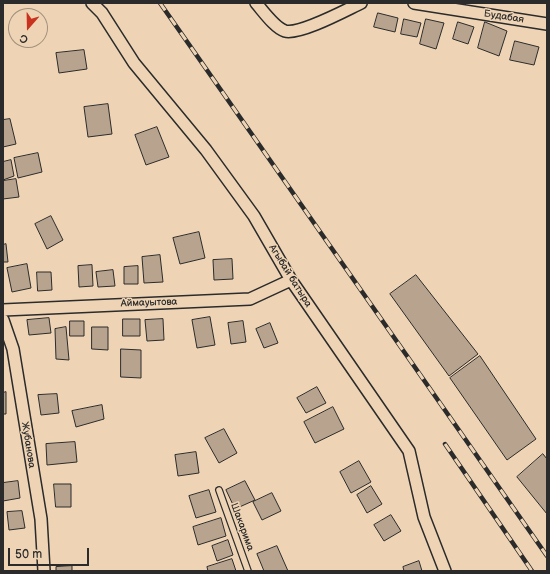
<!DOCTYPE html>
<html>
<head>
<meta charset="utf-8">
<style>
  body { margin:0 }
  #map { position:relative; width:550px; height:574px; overflow:hidden; background:#eed4b5; font-family:"Balsamiq Sans",sans-serif }
  canvas { display:block }
  .frame { position:absolute; inset:0; border:4px solid #2b2b2b; pointer-events:none }
  .north { position:absolute; left:8px; top:8px; width:40px; height:40px; box-sizing:border-box; background:#eed4b5; border:1px solid #a0907e; border-radius:50%; rotate:200deg; font-size:11px; font-weight:700; line-height:16px; text-align:center; color:#2b2b2b }
  .north::after { content:''; display:block; margin:auto; width:14px; height:18px; background:#c8321e; clip-path:polygon(50% 0,100% 100%,50% 72%,0 100%) }
  .scale { position:absolute; left:8px; top:548px; width:81px; height:18px; box-sizing:border-box; border:2px solid #2b2b2b; border-top:0; padding-left:5px; font-size:12px; line-height:14px; white-space:nowrap; color:#2b2b2b; -webkit-text-stroke:3px #eed4b5; paint-order:stroke }
</style>
</head>
<body>
<div id="map">
<canvas width="550" height="574"></canvas>
<div class="frame"></div>
<div class="north">С</div>
<div class="scale">50 m</div>
</div>
<script>
const ctx = document.querySelector('canvas').getContext('2d');
ctx.lineJoin = 'round';
function fill(path, color) { ctx.fillStyle = color; ctx.fill(path, 'evenodd'); }
function trace(path, color, width, dash) { ctx.strokeStyle = color; ctx.lineWidth = width; ctx.lineCap = dash ? 'butt' : 'round'; ctx.setLineDash(dash || []); ctx.stroke(path); }
function drawText(font, color, halo, rows, align = 'center') {
  ctx.font = font + ' "Balsamiq Sans",sans-serif'; ctx.lineWidth = 3; ctx.setLineDash([]); ctx.textBaseline = 'middle'; ctx.strokeStyle = halo; ctx.fillStyle = color; for (const [text, x, y, turn = 0] of rows) {
    ctx.save(); ctx.translate(x, y); ctx.rotate((+turn || 0) * Math.PI / 180); ctx.textAlign = isNaN(turn) ? turn : align; if (halo) ctx.strokeText(text, 0, 0); ctx.fillText(text, 0, 0); ctx.restore();
  }
}
const building = new Path2D(`
  M378,13l20,5 -3,14 -21,-5z
  M404,19l17,4 -4,14 -16,-3z
  M426,19l18,4 -8,26 -16,-5z
  M458,22l16,5 -6,17 -15,-5z
  M485,22l22,9 -8,25 -21,-8z
  M515,41l24,6 -5,18 -24,-5z
  M84,50l3,19 -28,4 -3,-20z
  M108,104l4,30 -24,3 -4,-30z
  M10,119l6,25 -13,3v-27z
  M157,127l12,30 -23,8 -11,-30z
  M38,153l4,19 -24,6 -4,-20z
  M11,160l3,16 -11,4v-18z
  M16,179l3,18 -16,2v-18z
  M51,216l12,24 -16,9 -12,-25z
  M199,232l6,26 -25,6 -7,-26z
  M6,244l2,18h-5v-17z
  M160,255l3,27 -19,1 -2,-26z
  M232,259l1,20 -19,1 -1,-20z
  M27,264l4,24 -19,4 -5,-24z
  M92,265l1,21 -14,1 -1,-21z
  M138,266v18h-14v-17z
  M113,270l2,16 -17,1 -2,-15z
  M37,272h14l1,18 -14,1z
  M416,275l62,79 -29,22 -59,-82z
  M210,317l5,28 -18,3 -5,-28z
  M49,318l2,15 -22,2 -2,-15z
  M123,319h17v17h-17z
  M163,319l1,21 -17,1 -2,-21z
  M70,321h14v15h-14z
  M243,321l3,21 -15,2 -3,-21z
  M270,323l8,20 -14,5 -8,-19z
  M66,327l3,33 -13,-1 -1,-30z
  M92,327h16v23l-16,-1z
  M121,349l20,1v28l-20,-1z
  M480,356l56,83 -29,21 -57,-82z
  M317,387l9,16 -20,10 -9,-15z
  M6,392v22h-3v-21z
  M57,394l2,19 -18,2 -3,-20z
  M102,405l2,14 -28,8 -4,-16z
  M333,407l11,22 -29,14 -11,-21z
  M224,429l13,24 -18,10 -14,-25z
  M75,442l2,20 -30,3 -1,-21z
  M196,452l3,21 -21,3 -3,-21z
  M543,454l4,5v55l-30,-37z
  M359,461l12,21 -20,11 -11,-21z
  M18,481l2,17 -17,3v-18z
  M245,481l10,19 -20,9 -9,-19z
  M54,484h17v23h-15z
  M371,486l11,18 -15,9 -10,-18z
  M209,490l7,22 -20,6 -7,-22z
  M272,493l9,18 -19,9 -9,-18z
  M22,511l3,17 -16,2 -2,-18z
  M391,515l10,16 -17,10 -10,-16z
  M221,518l5,18 -28,9 -5,-18z
  M228,540l5,15 -16,6 -5,-15z
  M277,546l11,25h-24l-7,-17z
  M232,559l4,12h-28l-1,-4z
  M419,561l3,10h-18l-1,-4z
  M72,566v5h-16v-4z`);
fill(building, '#b8a48e');
trace(building, '#2b2b2b', 1);
const lane = new Path2D(`
  M219,490l29,81`);
const street = new Path2D(`
  M92,3l10,10 32,50 72,87 48,66 37,64 118,171 15,66 21,54
  M256,3c7,8 19,25 29,28 15,4 61,-21 76,-28
  M414,3l133,21
  M3,310l247,-11 41,-19
  M3,320l10,29 28,170 3,52`);
trace(lane, '#2b2b2b', 8);
trace(street, '#2b2b2b', 14);
trace(lane, '#eed4b5', 5.5);
trace(street, '#eed4b5', 11);
const rail = new Path2D(`
  M160,3l387,553
  M445,444l87,127`);
trace(rail, '#2b2b2b', 4.5);
trace(rail, '#eed4b5', 3, [9]);
drawText('10px', '#2b2b2b', '#eed4b5', [
  ["Будабая",504,17,9],
  ["Агыбай батыра",290,276,58],
  ["Аймауытова",149,303,-2],
  ["Жубанова",28,445,81],
  ["Шакарима",242,527,70]
]);
</script>
</body>
</html>
